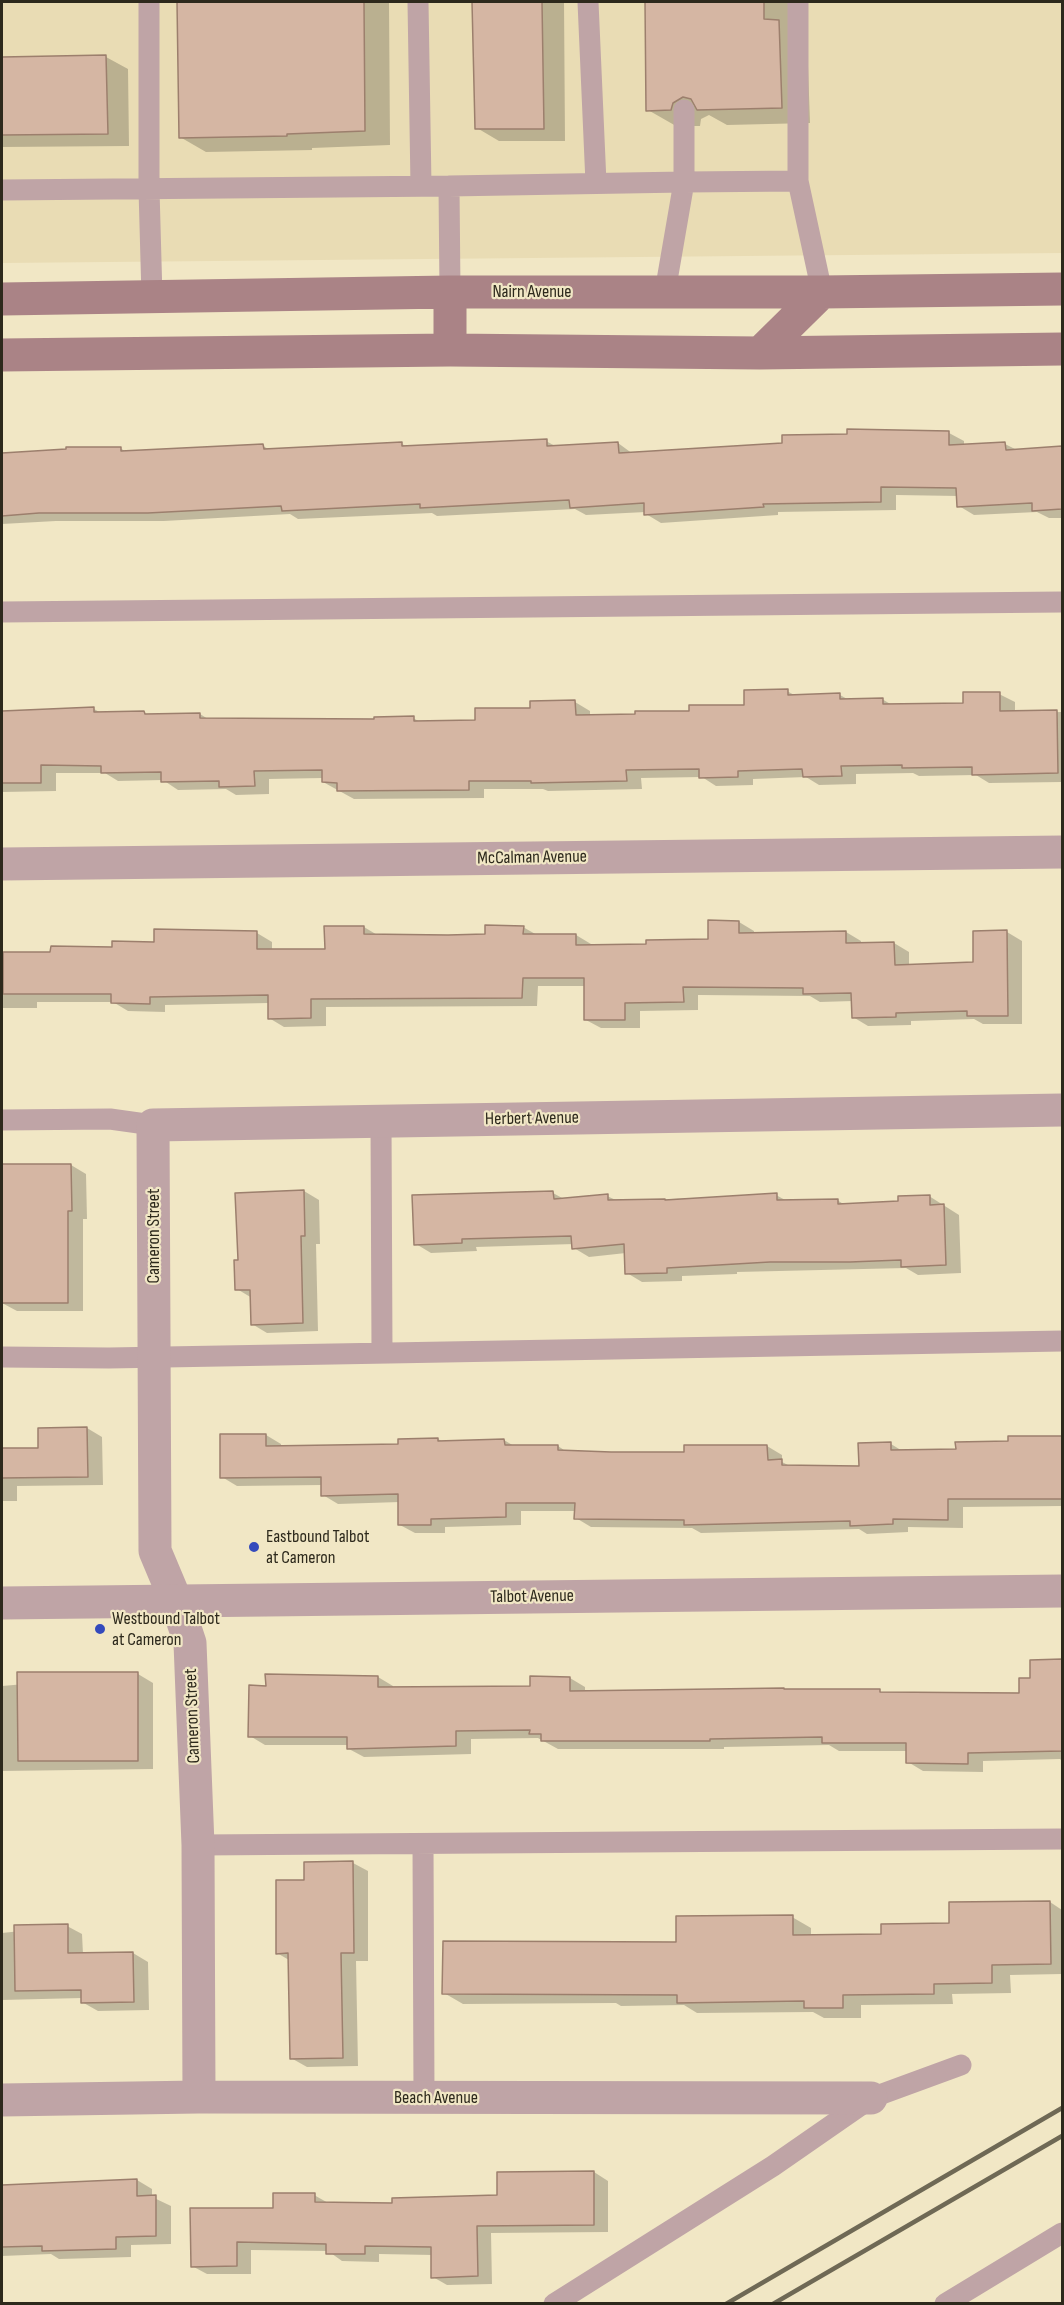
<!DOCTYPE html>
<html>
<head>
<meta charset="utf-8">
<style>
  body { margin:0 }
  #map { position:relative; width:1064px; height:2305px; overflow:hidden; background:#f1e7c5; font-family:"Sofia Sans Condensed",sans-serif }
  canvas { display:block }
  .frame { position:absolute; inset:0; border:3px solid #2d291c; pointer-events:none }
</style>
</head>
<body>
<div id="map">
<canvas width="1064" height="2305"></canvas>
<div class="frame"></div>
</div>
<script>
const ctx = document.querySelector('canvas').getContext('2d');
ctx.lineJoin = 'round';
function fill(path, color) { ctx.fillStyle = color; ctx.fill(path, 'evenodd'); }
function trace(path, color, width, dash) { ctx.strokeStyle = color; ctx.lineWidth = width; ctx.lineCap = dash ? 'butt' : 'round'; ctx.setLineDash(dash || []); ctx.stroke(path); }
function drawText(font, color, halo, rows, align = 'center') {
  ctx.font = font + ' "Sofia Sans Condensed",sans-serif'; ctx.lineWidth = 4.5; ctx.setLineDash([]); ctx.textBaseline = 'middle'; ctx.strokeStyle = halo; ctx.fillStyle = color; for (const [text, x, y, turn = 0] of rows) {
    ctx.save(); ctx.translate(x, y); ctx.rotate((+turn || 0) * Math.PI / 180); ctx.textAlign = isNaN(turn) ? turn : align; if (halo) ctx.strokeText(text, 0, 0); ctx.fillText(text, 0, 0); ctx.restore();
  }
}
fill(new Path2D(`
  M2,2h1060v251l-1060,10z`), '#e9dcb4');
fill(new Path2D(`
  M179,2h210l1,143 -78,3v2l-106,2 -26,-15z
  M473,2h91l1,139h-66l-22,-13z
  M646,2h146l15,36 3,85 -83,2 -18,-10 -8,4 -1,7h-24l-28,-16z
  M106,57l22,12 1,77 -127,1v-89z
  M949,433l15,8v5l41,-2 12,6 45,-3v71h-13l-12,-6 -63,3 -15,-9 -1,-10 -62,-1v15l-118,2v3l-117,8 -15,-9v-2l-60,3 -11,-6 -138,7 -5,-3 -134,6 -8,-5 -126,7h-108l-54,3v-69l118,-7 8,5 135,-7 7,4 132,-6 6,3 138,-6 11,6 61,-4 15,11z
  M787,691l9,5 44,-1 9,5 33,-1 10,6 73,-1 34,-10 16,8v11l47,-1v70l-73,1 -13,-8 -57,1 -6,-3 -57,1v10l-37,1 -13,-8 -53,2v6l-37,1 -14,-9 -61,1 1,11 -94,2 -5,-2h-59v9l-130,1 -31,-17v-4l-54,1v15l-33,1 -10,-6 -48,1 -15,-10 -45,1 -13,-8h-49v18l-53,1 -1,15v-94l54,-1 38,-3 7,4h43l6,3 50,-2 8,5 168,2 37,-3 9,5 54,-1 99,-20 15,9v6l101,-5 55,-5z
  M739,922l15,9v4l92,-3 15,9v3l33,-1 15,9v14l66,-2 32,-32 15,9v83h-39l-9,-5 -63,2v4l-43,1 -15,-9v-16l-33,1 -10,-6 -112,-1v15l-58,1v17h-39l-15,-8v-34h-48l-1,20 -211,1v19l-42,1 -15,-9v-15l-104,2v7l-37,-1 -15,-9h-76v6h-35v-68l1,14 49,-1 205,-20 15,9v9l54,-1 38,-23 15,9h107l37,-9 14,8h39l15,9v2h57l61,-5z
  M71,1165l15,9 1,45h-4v92h-66l-15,-8v-137z
  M304,1191l15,9 1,44h-4l2,87 -51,2 -15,-9v-26l-15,-9z
  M553,1193l11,6 43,-3 11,5 158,-6 11,6 50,-1 8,5 55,-3 29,-6 30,19 2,58 -43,2 -12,-7 -169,4v2l-55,2v5l-40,1 -15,-9 -1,-20 -37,4 -15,-9v-4l-98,3 1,4 -46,2 -15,-9z
  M87,1428l15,9 1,48 -86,1v15h-15v-51l38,-1z
  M266,1435l15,9v3l118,-2 39,-6 5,3 61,-2 10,6h44l9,6 119,1 81,-7 15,9v7l10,5h69l30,-23 13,8 53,-1 53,-9v-4l52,-1v69l-99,1v21l-55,-1v5l-41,2 -8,-5 -158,4 -9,-5 -101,-1 -15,-9v-7h-55v14l-76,2v6h-30l-15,-8v-23l-62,2 -15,-9 -1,-10 -85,1 -15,-9z
  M1031,1661h31v100l-2,-2 -77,2v11l-60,-1 -15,-9v-11h-69l-10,-6 -105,2v2h-166l-20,-11 -67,1v15l-107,3 -15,-8v-4h-84l-15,-9 17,-49 111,-10 15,9v3l139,-2 38,-9 15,9v6l294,-2 5,3 137,1 10,-16z
  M138,1674l15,9v86l-151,2v-85z
  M305,1863h48l15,8v90h-12l2,105 -51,1 -16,-9 -2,-98 -12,-7 28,-72z
  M1050,1902l12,8v64l-52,1 1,18 -59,1 1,10 -92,1v13h-37l-11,-6 -116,1 -13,-8 -63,1 -5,-3 -153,1 -19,-11 234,-49 114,-27 19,11v8l72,-1 67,-10z
  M67,1926l15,8 1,20 50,-1 15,9 1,48 -51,1 -16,-9v-4l-80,2v-67z
  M594,2172l14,9v51l-117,1 1,51 -45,1 -14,-8 -1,-22 -53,-1v8l-37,-1 -14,-10 -77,-1v24h-44l-15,-8 82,-57 40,-14 16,9h64l105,-7z
  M137,2180l15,9v8l19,9v38l-40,1v12l-72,2 -8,-5 -49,2v-70z`), '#0003');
const building = new Path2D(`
  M177,2h187l1,129 -78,3v2l-108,2z
  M472,2h70l2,127h-69z
  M645,2h119v17l15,1 3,88 -85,2 -6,-11 -8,-2 -10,6 -2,7 -25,1z
  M106,55l2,79 -106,1v-78z
  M847,429l102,2v14l56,-3 1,8 56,-4v63l-30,2v-8l-75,4 -1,-19 -75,-1v15l-118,2 1,3 -120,8v-12l-74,5 -1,-8 -149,8v-4l-138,7 -1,-5 -133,7h-109l-37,3v-63l64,-4v-2h55v4l142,-7 1,5 138,-7v4l145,-7v7l71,-4 1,11 163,-10v-8l65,-1z
  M788,689v6l52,-2v6l43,-1v6l80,-1v-11h37v19l57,-1 1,63 -86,2v-8l-70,1v-3l-61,1 1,10 -39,1 -1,-8 -64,2v6l-39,1v-9l-73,1 1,11 -96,2v-2h-62v9l-132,1v-8l-15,-1v-12l-68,1 1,15 -36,1v-6l-58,1v-10l-60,1v-7l-60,-1v18h-39v-72l92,-4v5l50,-1 1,3 55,-1v5l174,1v-2l40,-1v5l61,-1v-12h55v-7l45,-1 1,15 59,-1v-3h54v-6h55v-15z
  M708,920l31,1v12l107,-2v12l48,-1 1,23 78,-3v-31l34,-1 1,86h-41v-5l-71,2v4l-44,1 -1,-25 -48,1v-6l-120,-1 1,15 -59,1v17h-41v-42h-61l-1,20 -211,1v19l-43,1v-24l-118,2v7l-39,-1v-9h-108v-42h47l1,-6 61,1v-6l42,1v-13l103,2v18h68l-1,-23h40v8l84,1 37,-1v-9l39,1 -1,8h53v11l70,-1v-4l62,-1z
  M2,1164h69l1,47h-4v92h-66z
  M304,1190l1,46h-4l2,87 -52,2 -1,-35h-15l-1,-30h4l-3,-67z
  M553,1191l1,8 54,-5v6l57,-1v1l112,-7v7l61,-1v5l60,-3v-5l32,-1v10l14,-1 2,61 -45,2v-7l-51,2h-80l-103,6v5l-42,1 -1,-30 -52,5 -1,-13 -109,3v4l-48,2 -2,-50z
  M87,1427l1,50 -86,1v-30h36v-20z
  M220,1434h46v12l132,-2v-5l40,-1v3l66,-2 1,6h53v5l53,2h73v-7h83l1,15 14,-1v6l77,1 -1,-23 33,-1v8l65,-1 -1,-7 53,-1v-5h54v63h-114v21l-55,-1v5l-43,2v-5l-166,4v-5l-110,-1 1,-16h-69v14l-75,2v6h-33v-31l-77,2v-19l-101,1z
  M1062,1659v92l-94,2v11l-62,-1v-20h-84v-6l-112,2v2h-169v-7h-12l1,-4 -74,1v15l-109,3v-12h-99l1,-52 17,1 -1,-12 113,2v11l152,-1v-10l40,1v14l214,-3v1h96v3l139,1v-15h11v-18z
  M17,1672h121v89h-120z
  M353,1861l1,92h-13l2,105 -53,1 -2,-106 -12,1v-74h28v-18z
  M1050,1901l1,63 -59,1v18l-58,1v10l-91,1v13h-39v-7l-127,2v-8l-235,-1 1,-53 233,1v-26l117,-1v20l88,-1v-10l68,-1v-21z
  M68,1924v29l65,-1 1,50 -53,1v-13l-66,1 -1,-66z
  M594,2171v54l-117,1 1,50 -47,2v-31l-66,-1v8h-39v-10l-89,-2v24l-46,1 -1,-59h83v-15h42v9l77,1v-5l105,-3v-23z
  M137,2179v17l19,-1v41l-40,1v12l-74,2v-5l-40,1v-62z`);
fill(building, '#d5b6a3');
trace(building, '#9c7f6d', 1.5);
trace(new Path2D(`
  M149,2v187l3,108
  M418,2l3,184
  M588,2l8,181
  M798,2v179
  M2,190l447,-4
  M450,292l-1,-106 235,-4v-72
  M665,292l19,-110 114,-1 24,111
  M2,612l1060,-10
  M2,1120l108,-1 43,6
  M381,1121l1,232
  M2,1357l107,1 953,-17
  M423,1844l1,254
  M198,1845l864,-6
  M554,2304l219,-138 98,-68 90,-33
  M945,2304l117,-71`), '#bfa4a6', 21);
trace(new Path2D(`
  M2,864l1060,-12
  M199,2097l-1,-252 -8,-202 -14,-42 -21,-50 -2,-426 909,-15
  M2,2100l197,-3 672,1`), '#bfa4a6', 33);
trace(new Path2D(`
  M2,1603l1060,-12`), '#bfa4a6', 33);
trace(new Path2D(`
  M450,292v58
  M2,299l448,-7h372l240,-3
  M760,353l62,-61
  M2,355l448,-5 310,3 302,-4`), '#aa8386', 33);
trace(new Path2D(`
  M726,2304l336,-196
  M773,2304l289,-168`), '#6f6955', 4.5);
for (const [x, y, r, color] of [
  [254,1547,6,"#344abc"],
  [100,1629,6,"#344abc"]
]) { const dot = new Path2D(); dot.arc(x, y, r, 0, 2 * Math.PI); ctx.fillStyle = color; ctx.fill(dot); trace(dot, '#f1e7c5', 2); }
drawText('18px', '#2d291c', '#f1e7c5', [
  ["Nairn Avenue",532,292],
  ["McCalman Avenue",532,858,-1],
  ["Herbert Avenue",532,1119,-1],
  ["Cameron Street",154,1236,-90],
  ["Talbot Avenue",532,1597,-1],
  ["Cameron Street",193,1716,-92],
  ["Beach Avenue",436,2098]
]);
drawText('18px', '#2d291c', '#f1e7c5', [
  ["Eastbound Talbot",266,1537],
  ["at Cameron",266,1558],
  ["Westbound Talbot",112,1619],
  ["at Cameron",112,1640]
], 'left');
</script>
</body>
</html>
